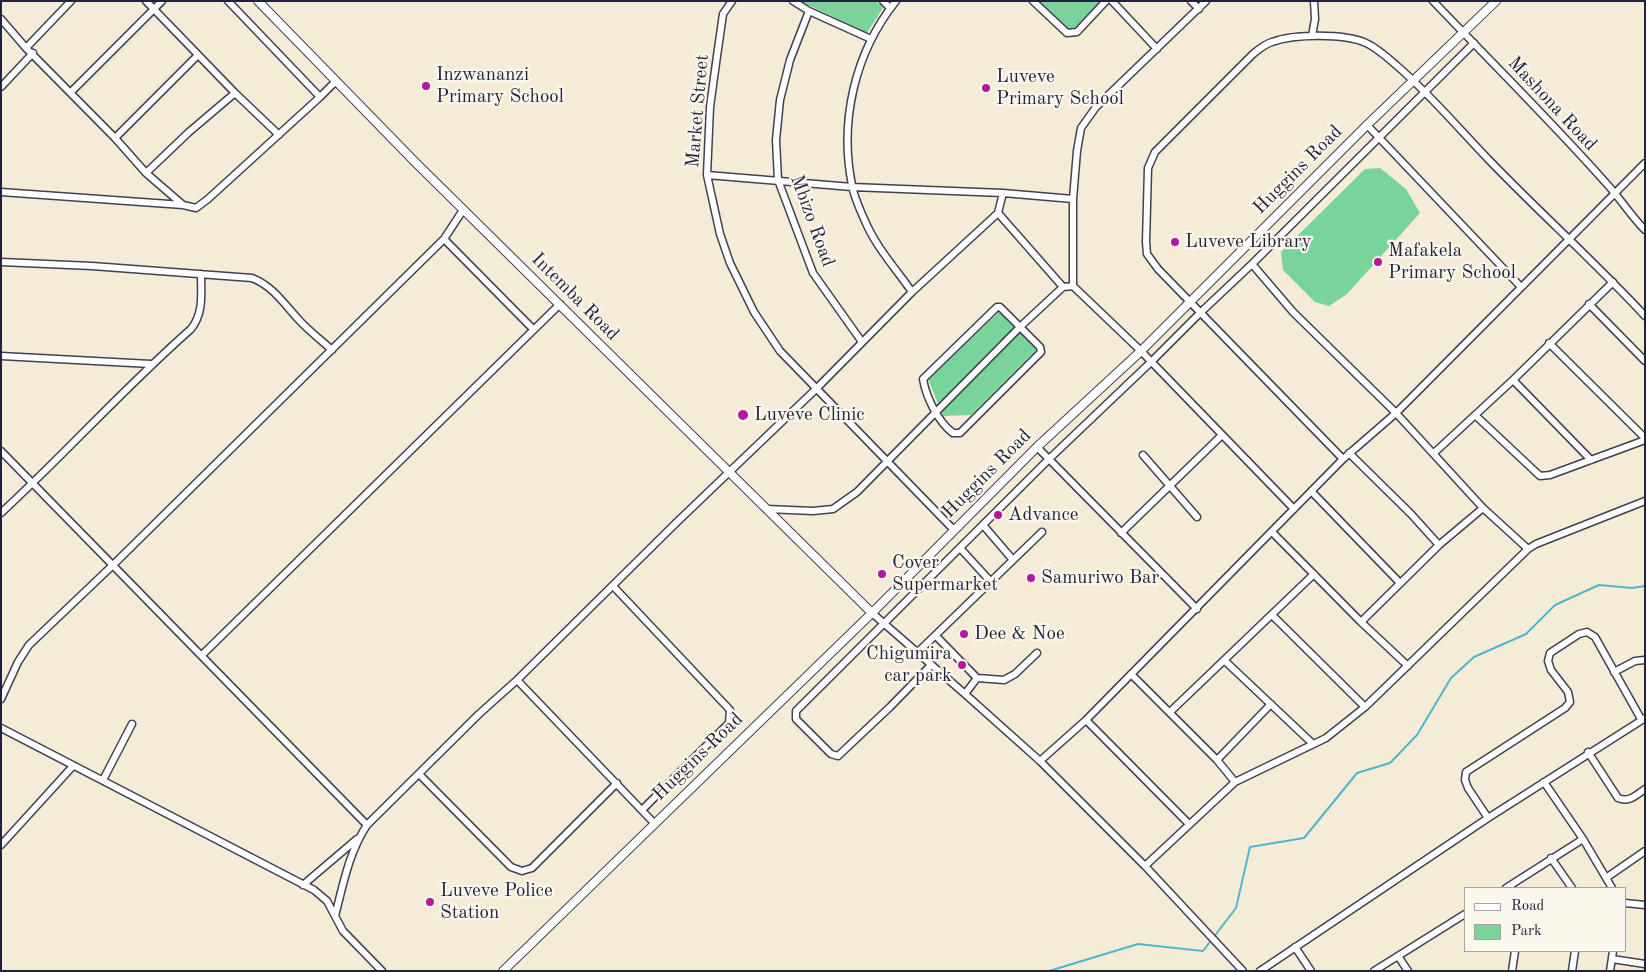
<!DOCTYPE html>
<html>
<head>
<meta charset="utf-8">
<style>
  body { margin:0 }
  #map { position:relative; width:1646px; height:972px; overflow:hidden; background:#f5ecd7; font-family:"Old Standard TT",serif }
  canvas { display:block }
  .frame { position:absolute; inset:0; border:2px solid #22223b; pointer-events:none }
  .legend { position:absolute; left:1464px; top:887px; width:162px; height:65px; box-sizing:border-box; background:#fbf7ec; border:1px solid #a4a2a5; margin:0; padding:6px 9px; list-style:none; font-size:15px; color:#22223b }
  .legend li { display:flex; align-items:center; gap:10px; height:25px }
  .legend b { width:25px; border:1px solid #a4a2a5 }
</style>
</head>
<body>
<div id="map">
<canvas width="1646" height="972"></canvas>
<div class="frame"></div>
<ul class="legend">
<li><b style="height:6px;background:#fff"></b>Road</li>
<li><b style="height:14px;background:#79d49b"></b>Park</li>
</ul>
</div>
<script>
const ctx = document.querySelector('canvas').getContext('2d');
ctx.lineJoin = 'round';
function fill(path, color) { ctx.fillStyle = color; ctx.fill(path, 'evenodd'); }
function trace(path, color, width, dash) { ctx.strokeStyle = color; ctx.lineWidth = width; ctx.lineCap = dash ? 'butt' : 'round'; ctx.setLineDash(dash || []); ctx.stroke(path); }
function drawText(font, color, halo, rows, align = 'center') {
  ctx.font = font + ' "Old Standard TT",serif'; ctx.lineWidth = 4.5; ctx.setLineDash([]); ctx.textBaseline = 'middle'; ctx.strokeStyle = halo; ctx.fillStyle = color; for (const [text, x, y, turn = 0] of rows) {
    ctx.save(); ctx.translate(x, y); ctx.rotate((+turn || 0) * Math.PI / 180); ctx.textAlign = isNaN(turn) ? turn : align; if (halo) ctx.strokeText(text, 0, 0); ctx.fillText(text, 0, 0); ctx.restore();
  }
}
fill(new Path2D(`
  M800,1h76l7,7 -16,25z
  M1038,1h63l-25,29h-9z
  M1380,168l26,21 14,24 -73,81 -18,12 -14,-4 -32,-32 -2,-18 84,-83z
  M999,312l38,37 -66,66 -28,1 -15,-37z`), '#79d49b');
trace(new Path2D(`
  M1049,971l89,-27 65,7 33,-43 14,-61 54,-9 53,-65 33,-10 27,-28 34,-57 23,-21 52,-23 29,-29 44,-20 33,3 13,-2`), '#4fb6cd', 2);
const minor = new Path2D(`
  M146,1l89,92 44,42
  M228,1l92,96
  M732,1l-9,13 -7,49 -6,44 -3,68 13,59 10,29 24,49 26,39 173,178
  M793,1l16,10 62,28
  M883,1l7,7
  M896,1c-41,51 -57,120 -44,184 2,12 8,25 13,36 11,26 31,48 47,71
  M1033,1l34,32 10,-1 29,-31
  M1112,1l45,48
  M1191,1l8,8
  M1206,1l-110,106 -15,21 -4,23 -4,48v87l68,65 153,158
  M1433,1c58,61 118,120 173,182 14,15 24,32 39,47
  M809,11l-19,49 -10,40 -4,40 2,40 35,93 49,69
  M1,19l25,29 89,90 31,35 37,32 13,3 12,-9 112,-102 16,-16
  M1312,36l3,-17 -1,-18
  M26,48l45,-47
  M1,87l32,-34
  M71,92l91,-91
  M1367,125l154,162
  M115,138l83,-83
  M146,173l43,-41 46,-39
  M707,175l145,12 151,6 70,6
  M1,192l182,13
  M998,213l65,74
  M444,239l89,90
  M1,262l91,4 160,12c21,8 32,26 47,42 10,11 22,20 33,30
  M1252,264l41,48 103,101 87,95 45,41
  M1589,304l56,57
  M997,307h3l40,40 1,5 -81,81h-7c-15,-11 -27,-36 -30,-54z
  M1549,343l96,95
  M1,356l150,8
  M1513,380l78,80
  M1475,415l65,61 10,-1 95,-35
  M1037,447l160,162
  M1,451l366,374
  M1349,453l62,61 28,31
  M1434,453l79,-73 100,-98
  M1143,455l54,62
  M1343,459l-185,-190 -11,-15 -1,-12 2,-74 7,-16 98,-98c6,-5 12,-10 19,-12 22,-8 72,-9 94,1 11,5 21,14 30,22 34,29 62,63 93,95 51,53 106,102 156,156
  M1312,492l88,91
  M766,509l47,2 20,-2 24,-17 164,-166 42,-39 10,-1
  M1,513c65,-60 124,-126 190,-184 13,-16 10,-36 10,-55
  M983,525l30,35
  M1272,532l89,90 47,44
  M1121,533l101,-98
  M960,548l31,34
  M613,586l117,124 -1,13 -87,87
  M872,613l93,81 75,67 105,105 98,105
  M1272,615l93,92
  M1361,622l78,-77 44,-37
  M936,636l41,42
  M918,652l124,-120
  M202,655l358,-351
  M1225,661l88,83
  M931,665l-41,42 -52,49 -7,-2 -35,-35v-8l253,-252 102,-97 49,-49 52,-49 222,-221
  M1614,672l21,-11 10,-1
  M1131,674l86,86 18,22
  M517,680l137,143
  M965,694l12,-16 27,2 11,-6 22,-21
  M1,699l17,-37 11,-17 84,-80 331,-326 19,-29
  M1170,712l144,-138
  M1086,720l103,104
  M1,728l313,162 13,11 8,15
  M1588,752l30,46c11,5 18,-3 27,-9
  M1217,760l54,-56
  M1040,761l46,-41 257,-261 53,-46 249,-250
  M419,774l92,93 11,4 10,-3 85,-85
  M103,780l29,-56
  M1488,818l-20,-30 -3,-8 1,-8 99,-64 5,-6 -2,-10 -17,-22 -3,-9 2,-8 29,-19 8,-2 8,5 46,82
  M1583,839l29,49
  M1,845l72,-79
  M1551,858l21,30
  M1145,866l90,-84 91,-44 39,-31 163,-158 8,-5 109,-43
  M1606,878l39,-27
  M303,885l54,-46
  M1506,888l77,-49 -39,-57
  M1625,903l20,2
  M1295,947l16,24
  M1398,956l10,15
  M1612,959l33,5
  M382,971l-39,-40 -8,-15c8,-31 14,-64 32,-91l112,-111 38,-34 160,-158 139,-133 96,-97 86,-79 5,-20
  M1260,971l228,-153 157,-100
  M1374,971l91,-57
  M1512,971l3,-20
  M1572,971l3,-20
  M1610,971l3,-20`);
const tertiary = new Path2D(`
  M258,1l157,161 457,451
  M503,971l369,-358 165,-166 104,-96 226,-226 129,-124`);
trace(minor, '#424052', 9);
trace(tertiary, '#424052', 10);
trace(minor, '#fff', 6);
trace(tertiary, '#fff', 8);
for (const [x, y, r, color] of [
  [426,86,5,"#b5179e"],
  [986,88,5,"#b5179e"],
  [1175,242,5,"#b5179e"],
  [1378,262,5,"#b5179e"],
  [743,415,6,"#b5179e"],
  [998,515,5,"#b5179e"],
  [882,574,5,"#b5179e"],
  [1031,578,5,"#b5179e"],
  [964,634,5,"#b5179e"],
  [962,665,5,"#b5179e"],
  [430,902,5,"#b5179e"]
]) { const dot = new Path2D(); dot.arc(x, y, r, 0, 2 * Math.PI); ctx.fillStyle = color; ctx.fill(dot); trace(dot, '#fbf7ec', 2); }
drawText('19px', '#22223b', '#fbf7ec', [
  ["Inzwananzi",436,75],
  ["Primary School",436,97],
  ["Luveve",996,77],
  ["Primary School",996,99],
  ["Luveve Library",1185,242],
  ["Mafakela",1388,251],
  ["Primary School",1388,273],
  ["Luveve Clinic",754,415],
  ["Advance",1008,515],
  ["Cover",892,563],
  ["Supermarket",892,585],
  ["Samuriwo Bar",1041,578],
  ["Dee & Noe",974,634],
  ["Chigumira",952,654,"right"],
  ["car park",952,676,"right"],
  ["Luveve Police",440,891],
  ["Station",440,913]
], 'left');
drawText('19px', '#22223b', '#fbf7ec', [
  ["Mashona Road",1552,104,47],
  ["Market Street",698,111,-85],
  ["Huggins Road",1298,170,-45],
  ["Mbizo Road",812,221,70],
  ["Intemba Road",575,297,45],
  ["Huggins Road",987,474,-45],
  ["Huggins Road",698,757,-44]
]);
</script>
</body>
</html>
